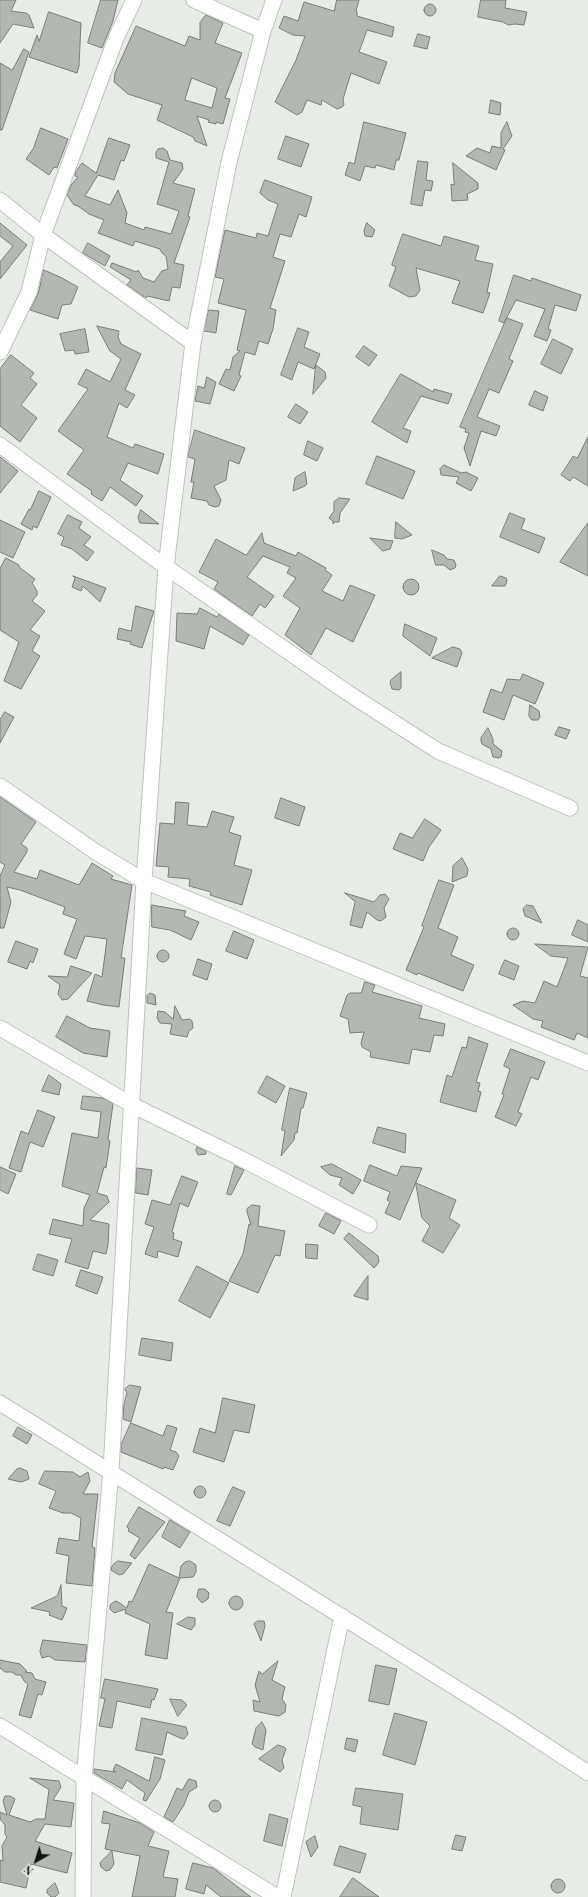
<!DOCTYPE html>
<html>
<head>
<meta charset="utf-8">
<style>
  body { margin:0 }
  #map { position:relative; width:588px; height:1897px; overflow:hidden; background:#e8ece7; font-family:"Playfair Display",serif }
  canvas { display:block }
  .north { position:absolute; left:16px; top:1841px; width:40px; height:40px; -webkit-text-stroke:3px #e8ece7; paint-order:stroke; rotate:219deg; font-size:11px; font-weight:700; line-height:16px; text-align:center; color:#101210 }
  .north::after { content:''; display:block; margin:auto; width:14px; height:18px; background:#101210; clip-path:polygon(50% 0,100% 100%,50% 72%,0 100%) }
</style>
</head>
<body>
<div id="map">
<canvas width="588" height="1897"></canvas>
<div class="north">N</div>
</div>
<script>
const ctx = document.querySelector('canvas').getContext('2d');
ctx.lineJoin = 'round';
function fill(path, color) { ctx.fillStyle = color; ctx.fill(path, 'evenodd'); }
function trace(path, color, width, dash) { ctx.strokeStyle = color; ctx.lineWidth = width; ctx.lineCap = dash ? 'butt' : 'round'; ctx.setLineDash(dash || []); ctx.stroke(path); }
const building = new Path2D(`
  M0,0h16l-5,11 15,2 3,2 5,13 -21,-4 -13,19z
  M101,0h17l-5,21 -11,27 -14,-5z
  M337,0h22l-3,11 1,1v4l37,11 -2,10 -25,-7 -8,22 28,10 -8,22 -28,-11 -8,26 1,6 -2,2 -5,2 -15,-9 -1,5 -14,-5 -5,12 -5,3 -22,-13 21,-42 9,-24 -12,-1 -14,-7 5,-12 14,5 6,-19 30,9z
  M481,0h25l-1,8 22,4 -3,13 -9,-1 -7,1 -5,-3 -25,-5z
  M424 10a6 6 0 1 1 12 0a6 6 0 1 1-12 0Z
  M49,12l32,11 -2,43 -2,7 -48,-16 8,-22 2,6z
  M206,15l17,8 -8,20 27,10 -17,45 5,1 -7,25 -7,-2v2l-8,-2 1,-2 -12,-4 10,30 -12,-5 -2,-4 -36,-17 5,-15 -34,-11 -14,-12 1,-9 21,-47 49,20 4,-10 11,4v-17zM192,78l25,10 -5,20 -27,-8z
  M418,34l12,3 -3,12 -13,-3z
  M24,49l5,3 -27,78h-2v-67l12,7z
  M491,100l10,3 -1,12 -11,-2z
  M364,122l42,11 -7,27h-3l-2,10 -18,-5 -1,3 -10,-2 -5,15 -15,-6 4,-13 5,2z
  M507,122l5,14 -9,13 2,1 -9,20 -30,-14 11,-8 13,5 2,-7 9,2v-15z
  M41,128l27,11 -11,29 -3,-1 -5,8 -23,-16 7,-10z
  M286,136l23,8 -8,23 -23,-8z
  M109,138l21,7 -6,16 -3,-1 -7,20 -16,-5 -13,21 25,9 8,-15 9,23 -2,10 19,7 1,-3 26,7 8,-23 -22,-7 12,-42 -13,-4v-6l2,-3 5,-1 4,3 3,9 12,3 1,6 -10,14 22,6 -7,27 2,1 -16,46 10,2 -4,23 -8,-1 -3,14 -22,-5 -1,2 -19,-13 4,-5 -21,-13 2,-4 25,9 1,-2 5,8 11,4 8,-11 6,-2 -2,-13 -4,-3 -2,-4 -25,-8 -2,5 -35,-13 6,-13 -15,-6 -11,-8 -4,-1 -7,-10 4,-10 7,-8 -3,-1 1,-5 6,-8 14,10z
  M418,161l10,1 -2,18 7,1 -2,10 -6,-1 -3,16 -11,-2z
  M453,163l25,20v6l-11,5 1,6 -16,1 -1,-17 3,1z
  M265,180l47,17 -6,20 -7,-3 -8,23 -11,-3 -7,23 12,4 -15,47 6,2 -3,19 -5,15 -9,-3 -4,14 -10,-3 -6,23 2,1 -7,15 -15,-7 7,-15 4,1 3,-13 7,-6 -3,-1 9,-40 -28,-7 6,-24 -9,-2 10,-47 31,8 1,-5 11,3 10,-32 -10,-4 -8,-7z
  M0,223l27,22 -27,34v-17l13,-16 -13,-10z
  M367,223l8,7 -3,7 -7,-1 -1,-5z
  M403,234l38,12 3,-10 35,10 -4,14 18,4 -6,28 3,1 -7,20 -31,-10 8,-22 -44,-13 4,22 -4,6 -7,1 -20,-11 7,-19 -4,-2z
  M88,243l22,13 -5,10 -22,-13z
  M44,270l16,7 18,10 -7,17 -9,1 -4,14 -28,-9 8,-16z
  M514,275l17,6 1,-3 49,17 -5,16 -21,-6 -7,24 3,1 -4,11 -13,-5 11,-27 -29,-9 -12,23 -5,-2z
  M209,310l10,1 -3,22 -12,-2z
  M507,318l16,6 -14,35 4,2 -14,32 -10,-4 -12,28 23,9 -4,10 -15,-5 -11,35 -6,-18 5,-15 -4,-1 1,-3 -6,-2z
  M97,326l22,5 -1,6 3,7 20,10 -16,36 10,5 -8,13 -8,-5 -12,34 26,11 2,-4 29,10 -6,20 -30,-11 -8,17 23,16 -7,10 -26,-19 -8,14 -11,-7 1,-3 -25,-17 17,-24 -26,-19 30,-42 -10,-5 8,-15 24,13 11,-23 -11,-8z
  M298,328l11,4 -5,15 16,7 -6,15 -16,-7 -6,18 -11,-5z
  M85,329l4,23 -14,2 -1,-4 -9,1 -5,-17z
  M553,339l20,10 -12,25 -20,-10z
  M364,346l13,9 -8,11 -13,-9z
  M11,355l23,18 -4,5 7,6 -16,21 16,13 -17,24 -20,-16v-57z
  M316,365l9,7 1,6 -13,16z
  M401,374l32,18 1,-3 18,5 -4,10 -27,-8 -18,32 8,3 -4,12 -35,-21z
  M207,377l9,5 -6,22 -15,-3 3,-15 6,2z
  M535,391l13,6 -5,14 -14,-6z
  M296,404l12,8 -8,12 -12,-7z
  M195,430l50,18 -6,16 -10,-4 -3,20 -12,6 7,14 -2,6 -4,1 -6,-2 -2,-4 -16,-3 3,-16h-3l4,-23 -7,-2z
  M588,437v49l-15,-9 -3,4 -9,-6 12,-19 4,2z
  M308,441l15,7 -6,13 -13,-6z
  M377,456l38,15 -12,28 -37,-15z
  M0,457l18,14 -18,22z
  M444,465l17,8 5,-1 12,6 -7,13 -15,-8 3,-6 -18,-2 -1,-6z
  M305,472l2,12 -2,2 -12,5 2,-13z
  M39,491l12,6 -14,31 -4,-2 -1,4 -11,-6 8,-15 1,1z
  M339,498l11,1 -10,14 -1,9h-5l-1,2v-3l-4,-3 5,-7v-9z
  M141,510l18,14 -19,-1 -2,-5z
  M510,513l15,6 -4,10 24,9 -6,15 -39,-16z
  M68,515l14,7 -3,6 12,9 -7,8 10,7 -7,9 -15,-12 -11,-4 3,-8 -6,-3z
  M0,520l25,12 -12,26 -13,-6z
  M396,522l16,13 -10,4 -7,-1z
  M588,523v53l-28,-14z
  M262,533l2,10 32,13 2,-4 28,16 -1,2 7,5 -10,16 21,10 7,-16 25,10 -22,47 -27,-14 -15,27 -26,-20 15,-27 -17,-12 13,-18 -9,-5 3,-6 -27,-11 -16,21 27,19 -9,12 -5,-4 -8,12 -38,-27 4,-7 -19,-10 17,-33 30,16z
  M370,538l23,3 -3,8 -7,2z
  M432,550l12,5 3,4 7,1 2,5 -1,3 -5,2 -6,-5h-8z
  M6,558l13,7v2l16,12 -3,4 5,8v4l-5,6 13,10 -15,19 10,6 -8,15 8,5 -19,33 -17,-8 15,-39 -19,-12v-61z
  M73,576l33,12 -6,14 -17,-16 -2,5 -9,-4 3,-9z
  M500,576l6,2 1,3 -2,5h-13z
  M403 587a8 8 0 1 1 16 0a8 8 0 1 1-16 0Z
  M136,606l18,5 -12,37 -12,-4 1,-2 -14,-3 2,-11 12,3z
  M200,608l17,9 2,-3 30,21 -6,10 -33,-19 -6,23 -28,-8 1,-28 20,1z
  M405,624l32,14 -7,18 -27,-20z
  M453,647l7,2 2,4 -5,14 -25,-9z
  M401,672v16l-2,2 -7,-1 -2,-6 1,-3z
  M523,674l21,9 -9,21 -22,-9 -9,25 -21,-8 8,-23 11,4 5,-14 13,1z
  M530,705l9,6 1,6 -2,3h-6l-2,-2 -1,-2z
  M5,712l9,5 -14,26v-23z
  M559,727l11,3 -4,9 -11,-4z
  M488,728l5,11v5l9,7 -1,6 -2,1 -6,-1 -2,-8 -9,-5 -1,-3v-3z
  M0,797l36,25 -15,22 6,4v4l-13,20 23,7 3,-9 39,15 13,-22 21,13 -2,3 21,6 -11,73h4l-6,49 -16,-2 -16,-4 8,-27 7,3 5,-38 -22,-3 -9,23 -12,-5 13,-35 -14,-5 2,-7 -45,-17 -13,-3 4,15 -7,26h-4v-52l5,-11 -5,-3z
  M281,798l24,9 -6,19 -24,-8z
  M176,802l13,1 -2,22 20,2 5,-16 22,6 -5,15 12,4 -7,29 18,5 -10,35 -32,-10 1,-3 -22,-6 1,-7 -22,-2 1,-10 -13,-1 4,-43 14,1z
  M425,819l16,11 -12,17 -6,14 -30,-12 7,-16 12,5z
  M462,858l6,11 -1,7 -15,6 1,-16z
  M439,880l15,5 -16,43 20,9 -7,18 23,10 -11,26 -45,-18 -1,2 -11,-5 18,-43 -2,-1z
  M345,893l29,9 6,-7 5,-1 4,5 -5,9 2,9 -5,4 -4,-1 -10,-8 -5,16 -12,-3 5,-23z
  M152,905l34,6 -2,5 15,6 -8,18 -21,-10 -18,-3z
  M527,905l6,1 9,17 -17,-7 -2,-7z
  M578,920l10,5v17l-16,-7z
  M507 934a6 6 0 1 1 12 0a6 6 0 1 1-12 0Z
  M234,931l20,9 -7,19 -21,-8z
  M16,941l22,8 -5,14 -3,-2 -3,8 -19,-7z
  M535,944l53,3 -8,29 8,2v60l-11,-5 -3,7 -33,-13 2,-6 -10,-2 -20,-14 10,-4 12,2 9,-22 13,6 11,-29 -17,-2z
  M157 956a6 6 0 1 1 12 0a6 6 0 1 1-12 0Z
  M198,959l14,5 -5,16 -14,-5z
  M505,960l14,6 -5,14 -15,-6z
  M71,966l21,7 -24,26 -6,1 -4,-6 2,-9 -12,-9 19,1z
  M365,982l10,3 -3,7 50,14 -3,12 26,6 -2,12 -9,-1 -4,17 -18,-3 -3,15 -39,-7 1,-5 -9,-5 -1,-4 3,-11 -14,1 -2,-14 -8,-3 7,-21 3,-2h11z
  M150,993l5,2 1,10 -9,-2v-7z
  M175,1006l7,14 8,-1 2,2 1,7 -4,3 -2,6 -17,-3 2,-10 -12,-1 -3,-5 1,-7 7,1 8,7z
  M67,1016l23,12 20,3 -3,26 -24,-4 -27,-16z
  M469,1037l19,7 -12,38 4,1 -2,8 3,1 -5,20 -36,-10 7,-27 5,2 10,-30 4,1z
  M511,1049l34,13 -7,18 -7,-3 -13,35 4,2 -6,12 -21,-9 9,-22 -2,-1 8,-25 -6,-3z
  M49,1075l12,9 -2,11 -17,-4z
  M267,1076l18,10 -9,17 -18,-10z
  M290,1088l17,5 -4,15h-2l-4,25h-2l-1,7 -13,16 4,-25 -3,-1z
  M83,1096l20,2 10,6 -5,36 2,1 -4,27 -2,-1 -7,26 10,3 2,6 -19,18 19,4 -1,21 -2,9 -13,-3 -5,18 -23,-7 7,-23 -23,-5 4,-15 30,7 1,-18 6,-13 -28,-9 10,-53 26,5 3,-26 -20,-3z
  M38,1110l17,7 -12,30 -13,-5 -9,30 -12,-4 12,-37 7,3z
  M378,1127l28,7 -1,19 -32,-10z
  M197,1147l9,4v3l-8,1 -2,-4z
  M332,1164l29,16 -8,14 -14,-9 3,-7 -12,-3 -9,-8z
  M370,1165l27,11 4,-10 21,2 -22,52 -15,-7 5,-11 -3,-2 3,-8 -26,-11z
  M235,1166l9,4 -13,25 -4,-1z
  M0,1167l16,7 -8,20 -8,-4z
  M137,1168l15,2 -4,25 -12,-2z
  M182,1176l16,6 -10,25 -8,-4 -8,29 2,1 -1,6 9,3 -4,15 -20,-6 -1,7 -12,-4 9,-27 -9,-3 7,-24 18,5z
  M416,1183l40,17 -7,18 11,7 -17,28 -21,-12 8,-15 -8,-8z
  M252,1205l8,1 -2,20 27,5 -5,25 -5,-1 -17,38 -29,-12 14,-27 6,-30 2,1 -4,-13v-3z
  M326,1213l15,8 -7,13 -15,-8z
  M349,1233l29,23 1,6 -5,6 -30,-29z
  M306,1244l12,1 -1,14 -11,-1z
  M38,1254l20,6 -5,16 -20,-6z
  M197,1266l32,17 -19,35 -31,-17z
  M81,1270l22,7 -6,17 -21,-8z
  M368,1276v24l-14,-4z
  M142,1338l31,5 -2,18 -32,-6z
  M130,1385l11,2 -10,35 -8,-3 1,-15 3,-11 -2,-4z
  M223,1398l32,7 -6,28 -15,-3 -10,32 -31,-10 7,-24 15,5z
  M131,1423l32,13 4,-11 10,3 -7,22 6,2 3,4 -6,14 -9,-3 -1,2 -42,-17v-7z
  M18,1427l14,8 -5,9 -14,-8z
  M20,1468l7,3 2,8 -8,3 -13,-3 9,-10z
  M45,1471l28,1 7,5 8,-5 2,9 -7,13h15l-6,53 3,1 -3,38 -26,-3 3,-27 -13,-3 3,-15 20,3 2,-23 -10,-5h-8l-14,-5 7,-17 -17,-7z
  M194 1492a6 6 0 1 1 12 0a6 6 0 1 1-12 0Z
  M233,1487l12,5 -15,34 -13,-5z
  M139,1507l26,15 -30,37 -5,-4 10,-17 -12,-7 1,-2 -2,-2z
  M170,1520l20,12 -10,16 -18,-11z
  M118,1561l14,2 -9,11 -4,1 -8,-5 1,-4z
  M190,1561l6,4v7l-3,5 -13,1 -14,34 7,1 -6,46 -22,-4 5,-31 -25,-11 1,-4 -12,4 -4,-4v-4l5,-4 3,1 9,6 2,-7 3,1 17,-38 30,14 2,-12 4,-4z
  M61,1585l1,21 5,2 -5,12 -13,-5 1,-3 -19,-4 26,-12z
  M199,1589h6l4,4 -1,6 -6,4 -5,-6z
  M229 1603a7 7 0 1 1 14 0a7 7 0 1 1-14 0Z
  M188,1617l7,1v7l-4,5 -14,-6z
  M258,1621h6l1,5 -4,15 -7,-17z
  M43,1640l44,5 -2,17 -30,-2 -6,-4 -7,2 -2,-6z
  M0,1660l20,4 7,7 -2,1 7,1 3,6 11,3 -4,13 -4,-1 -7,24 -12,-3 9,-31 -4,-3 -3,-6h-5l-4,-3h-7l-5,-4z
  M278,1661l-6,19 13,7 -3,12 4,6 -1,7 -6,4 -25,-5 -1,-11 7,2 -5,-17 4,-14 3,3z
  M376,1665l21,4 -8,36 -20,-4z
  M105,1679l53,10 -4,11 -2,-1 -2,9 -33,-7 -5,27 -13,-2 6,-27 -4,-1z
  M170,1699l12,1 5,5 -9,11z
  M395,1713l32,9 -12,43 -32,-10z
  M142,1718l44,9 2,7 -4,5 -4,-1 -13,-6 -5,23 -26,-5z
  M262,1722l4,8 -3,20 -8,-3 -3,-3 4,-16z
  M347,1738l11,2 -3,12 -10,-3z
  M278,1745l6,2 2,2 -4,11 2,8 -4,4 -21,-13z
  M155,1757l10,3 -5,19 -14,22 -3,-1 2,-7 -18,-13 -5,9 -28,-16v-4l22,3 -3,-2 3,-6 33,17z
  M30,1778l29,3 2,6 -8,13 21,3 -3,24 -26,-3 -10,17 37,12 -5,20 -36,-9 -5,24 -26,-6v-22l3,1 -1,-15 5,-9 -2,-3v-9l-5,-6v-7l7,3 -4,-14 2,-5h5l5,3 -6,16 21,7 6,-3h9l4,-29z
  M189,1779l7,2 1,6 -8,5 -5,13 -11,17 -9,-5 13,-29 5,2z
  M356,1788l47,6 -5,36 -38,-6 2,-17 -9,-2z
  M209 1806a6 6 0 1 1 12 0a6 6 0 1 1-12 0Z
  M104,1811l36,12 14,9 -6,14 21,5 -6,26 15,2 -3,18h-43l8,-41 -35,-7 5,-25 -8,-1z
  M270,1814l18,5 -6,27 -18,-5z
  M456,1835l10,2 -4,14 -10,-2z
  M315,1836l3,11 -7,10 -5,-15z
  M340,1846l26,8 -6,19 -26,-8z
  M112,1851l2,13 -4,6 -4,1 -5,-4 -1,-4z
  M193,1863l20,5 38,29h-30l-15,-12 -2,9 -18,-5z
  M353,1878l26,19h-39z
  M551 1886a7 7 0 1 1 14 0a7 7 0 1 1-14 0Z
  M55,1883l4,10 -4,4h-4l-4,-4v-3z`);
fill(building, '#b3b8b2');
trace(building, '#7b7f7a', 1);
const minor = new Path2D(`
  M194,0l69,31
  M0,200l43,35 150,108
  M0,352l29,-60 14,-57 73,-197 18,-38
  M0,445l166,122 182,126 90,58 132,57
  M0,786l96,66 48,29 444,182
  M0,1028l132,77 106,52 131,68
  M0,1403l504,315 84,55
  M0,1726l277,171
  M83,1897l1,-118 27,-308 33,-590 22,-314 27,-224 36,-181 34,-131 11,-31
  M283,1897l59,-281`);
trace(minor, '#bec3bd', 17);
trace(minor, '#fff', 15);
</script>
</body>
</html>
